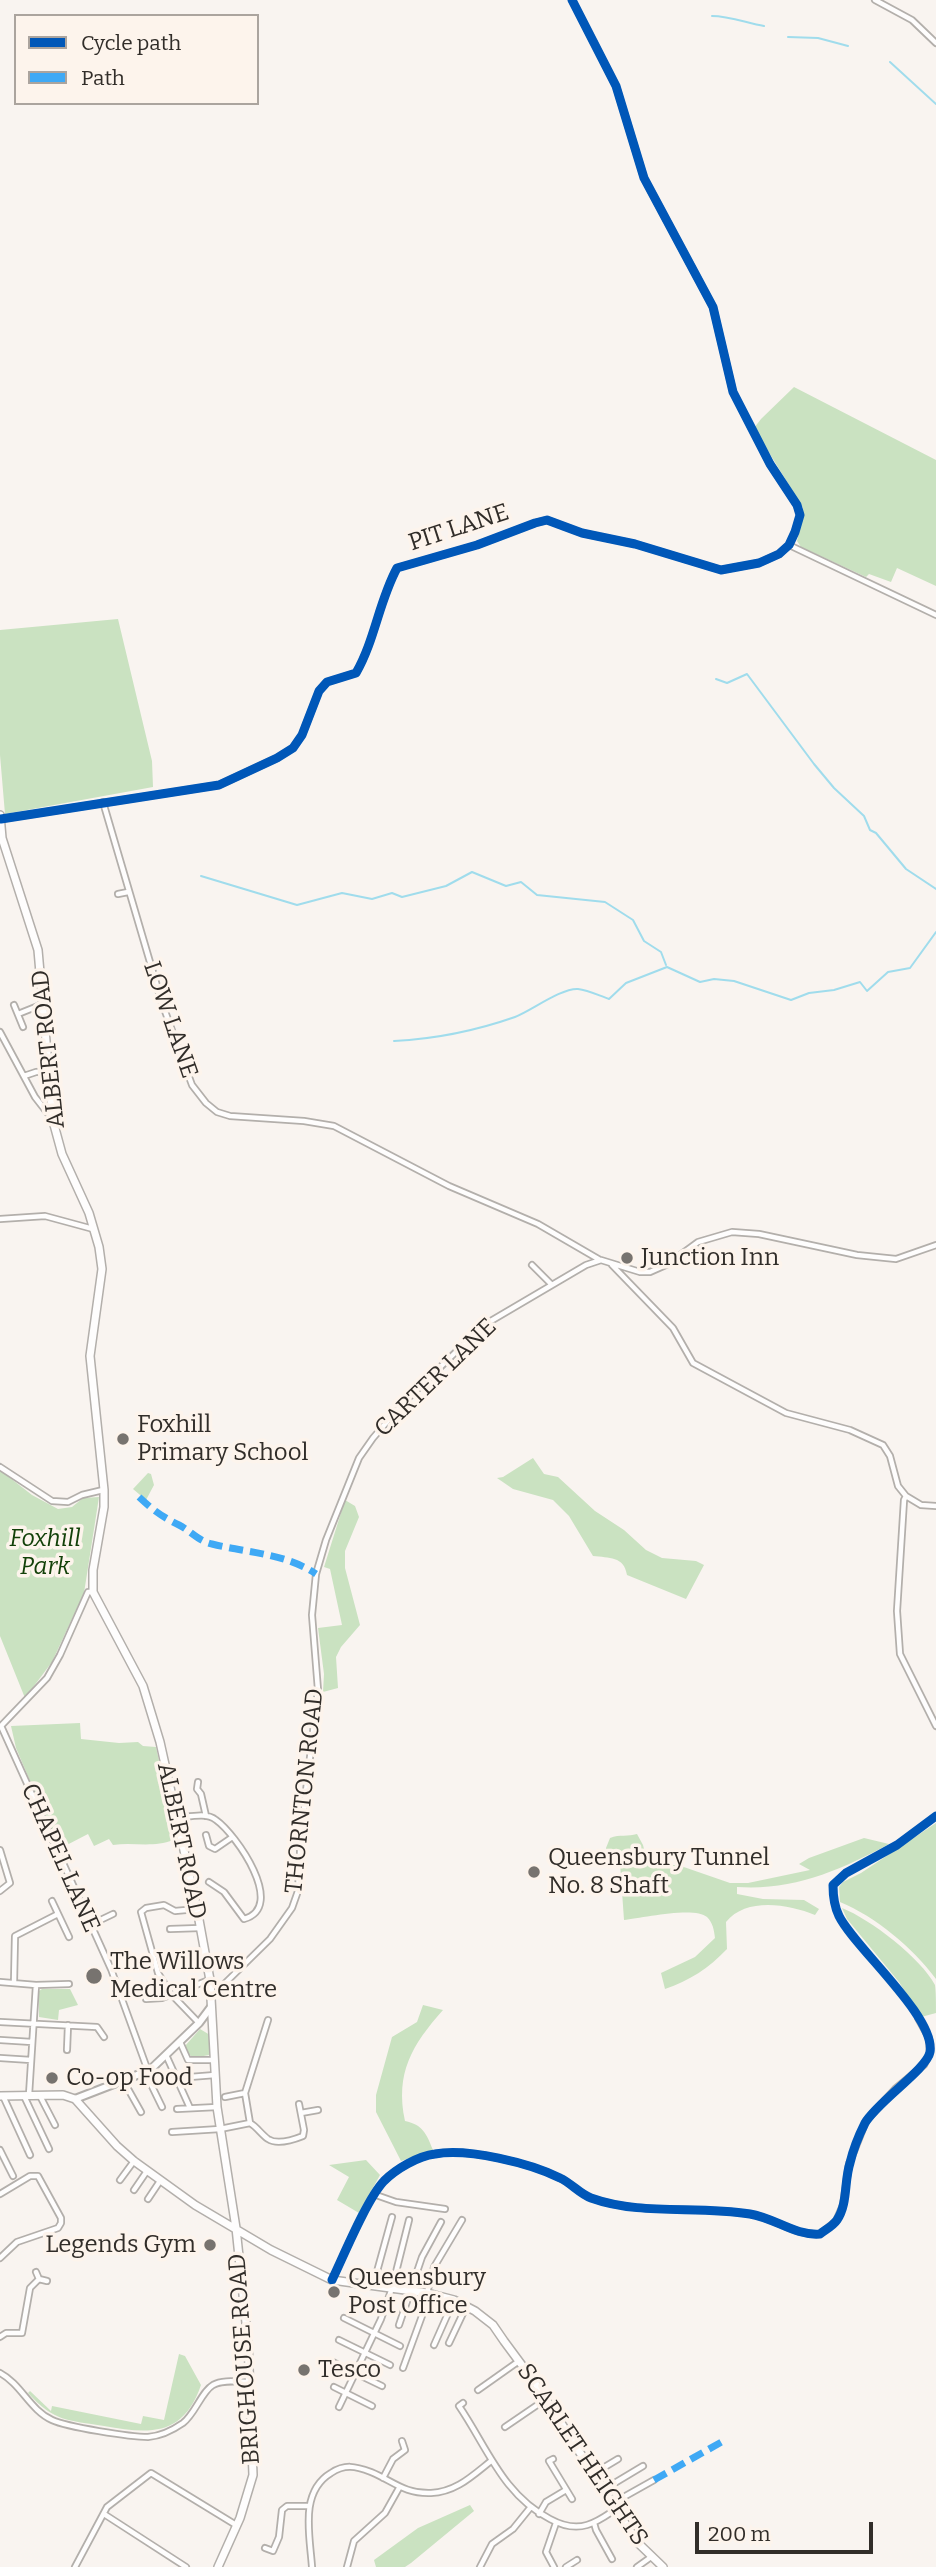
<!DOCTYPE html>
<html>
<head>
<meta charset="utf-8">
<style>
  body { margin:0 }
  #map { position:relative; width:936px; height:2567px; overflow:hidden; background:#f9f4f0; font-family:Bitter,serif }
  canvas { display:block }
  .legend { position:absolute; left:14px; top:14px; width:245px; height:91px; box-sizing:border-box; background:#fdf4ec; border:2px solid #aba49e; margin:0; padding:9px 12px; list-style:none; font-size:21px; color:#312d29 }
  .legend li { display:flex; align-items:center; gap:14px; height:35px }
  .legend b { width:35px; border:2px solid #aba49e }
  .scale { position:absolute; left:695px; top:2522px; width:178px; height:32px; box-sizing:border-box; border:4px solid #312d29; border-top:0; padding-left:9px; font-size:21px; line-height:24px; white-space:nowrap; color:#312d29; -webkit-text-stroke:5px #fdf4ec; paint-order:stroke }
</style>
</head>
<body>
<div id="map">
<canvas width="936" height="2567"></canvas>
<ul class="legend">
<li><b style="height:9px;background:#0057b8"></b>Cycle path</li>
<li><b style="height:9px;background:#3fa9f5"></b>Path</li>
</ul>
<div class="scale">200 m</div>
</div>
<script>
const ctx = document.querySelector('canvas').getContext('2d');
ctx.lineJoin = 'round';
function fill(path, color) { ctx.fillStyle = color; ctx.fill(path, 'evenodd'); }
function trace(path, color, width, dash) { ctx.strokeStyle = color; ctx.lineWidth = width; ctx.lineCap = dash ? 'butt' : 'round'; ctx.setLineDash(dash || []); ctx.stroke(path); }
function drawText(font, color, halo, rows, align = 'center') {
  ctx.font = font + ' Bitter,serif'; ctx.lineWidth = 7; ctx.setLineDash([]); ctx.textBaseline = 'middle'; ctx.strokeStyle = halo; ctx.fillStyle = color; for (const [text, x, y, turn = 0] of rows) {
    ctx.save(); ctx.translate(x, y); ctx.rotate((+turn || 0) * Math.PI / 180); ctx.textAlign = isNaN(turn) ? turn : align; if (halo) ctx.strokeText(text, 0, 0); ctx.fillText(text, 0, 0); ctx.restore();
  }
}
fill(new Path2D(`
  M794,387l142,73v126l-39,-18 -6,14 -22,-8 -3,3 -65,-30 -4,-6 6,-26v-7l-49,-80 7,-9z
  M118,619l34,142 1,26 -148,27 -5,-59v-125z
  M533,1458l11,16 14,3 37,34 29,19 22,20 16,8 34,3 8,4 -18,34 -59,-24c-3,-19 -18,-17 -34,-19l-24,-40 -16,-16 -40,-11 -16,-11 6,-1z
  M0,1470l32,25 26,14 14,-2 11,-9 16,-1 -15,96 -32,69 -27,36 -25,-62z
  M148,1473l3,1 3,11 -8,15 -13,-11z
  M345,1500l10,6 4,11 -14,34v17l15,57 -19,22 -5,10 2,31 -15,4 1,-18 -6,-46 24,-3 -12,-56 -6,-2z
  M80,1723l1,16 38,4 19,-1 5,4 13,1 19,87 -2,6c-19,8 -40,2 -60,5l-4,-6 -15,7 -6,-12 -29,15 -43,-101 -5,-22z
  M936,1823v156c-24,-32 -60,-62 -96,-77l-1,-15 4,-5 18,-9z
  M637,1834l6,11 3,12 12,9 20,-1 52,18h18l62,-13 -11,-6 10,-6 55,-20 25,6c-48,26 -96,47 -152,43v7l26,5 41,1 15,9 -4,6c-27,-11 -69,-18 -89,7l1,27c-18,19 -38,32 -62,40l-4,-16 34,-16 20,-19c-1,-8 -2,-15 -8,-21 -12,-11 -66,1 -83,3l-4,-57 -11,-7 -3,-8 4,-10c10,-4 18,-1 27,-4z
  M842,1908c28,11 79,50 93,77 1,7 1,19 1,28l-15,4 -22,-35 -52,-63z
  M42,1989h28l8,16 -19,5 -1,10 -19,-3v-26z
  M423,2005l20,5c-31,35 -48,63 -38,111 18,4 21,12 28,29l-32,11 -25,-49v-17l16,-58 25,-15z
  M200,2029l10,6 -1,20 -16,3 -5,-5 -3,-7z
  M366,2160l14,15 -21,38 -22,-13 12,-23 -20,-12z
  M179,2354l6,2 16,29c-18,52 -51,49 -97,41 -36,-6 -50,-4 -76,-33l2,-2 21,20 1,-5 89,18 2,-8 21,4z
  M470,2505l4,6 -63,52 -6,4h-29l-2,-7 44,-32z`), '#cae2c1');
trace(new Path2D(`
  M712,16c17,0 35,7 52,10
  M788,37l30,1 30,8
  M890,62l46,42
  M716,679l11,4 20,-9 67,90 20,24 30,28 6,14 6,3 30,36 30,20
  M201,876l96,29 45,-12 30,6 20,-6 10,4 44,-11 26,-14 34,14 15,-4 16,13 68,7 28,18 11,21 17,11 5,13
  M394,1041c41,-2 81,-10 121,-24 16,-6 46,-29 63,-28 10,1 22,7 31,10l17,-16 41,-16 33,15 14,-3 20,2 57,19 18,-7 25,-3 26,-8 7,9 21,-19 22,-4 26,-36`), '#a0dcec', 2);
const minor = new Path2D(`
  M875,0l37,20 24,23
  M789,545l147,70
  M103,802l59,201 30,82 14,18 11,9 13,4 74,5 30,5 115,60 89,38 62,36
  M1,819l218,-34 58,-27 16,-10 9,-13 17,-44 8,-9 29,-9c19,-33 23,-72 41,-105l80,-23 58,-22 12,-3 35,13 53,11 86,26 38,-7 20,-9 10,-9 6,-13 5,-17 -3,-10 -27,-41 -37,-72 -20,-85 -69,-129 -28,-92 -44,-86
  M118,894l10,-2
  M14,1005l9,22
  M18,1014l25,-10
  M0,1032l35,65 18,23
  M24,1076l12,-4 14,-1
  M0,1219l45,-3 48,13
  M532,1265l20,20
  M612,1265l61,63 20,35 93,50 64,17 33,15 7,11 8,30 8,10 15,9 15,1
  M0,1467l52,34 16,1 14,-7 21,-5
  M906,1496l-2,4 -7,111 3,43 36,72
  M1,1726l110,243 37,102
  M1,1726l46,-48 13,-23 28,-63h4
  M198,1782l-1,7 4,5 5,22
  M178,1818c11,-1 28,-6 38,2 20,14 71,87 28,99l-20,-27 -15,-10
  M206,1835l3,11 6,3 16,-11
  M0,1850l10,33 -10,8
  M52,1901l17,36
  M197,1909l-22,2 -11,-6 -18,3 -5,4 17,61 13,21 28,29
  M90,1925l23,-11
  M170,1929l30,-1
  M0,1982l36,3 33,-1
  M14,1983l1,-47 43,-22
  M212,1996l58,-57 22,-31 6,-17 3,-58 17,-143 -6,-75 4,-41 10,-34 33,-82 14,-20 31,-36 80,-77 102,-60 15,-5 39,12h10l18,-8 30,-22 34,-10 27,2 98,21 39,4 40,-14
  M146,1999l16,-1 47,-18
  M0,2022l97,5 7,10
  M0,2040l32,2
  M180,2042l8,18h26
  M67,2050l1,-25
  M166,2055l24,53
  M0,2058l31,2
  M145,2072l17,35
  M177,2078l38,-3
  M123,2080l18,32
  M245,2093l5,30
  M29,2095l7,-110
  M3,2096l27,59
  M24,2096l25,53
  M40,2096l15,29
  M225,2097l20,-4 23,-73
  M177,2109l40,-2
  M301,2113l17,-3
  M172,2132l48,-3 30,-6c7,4 11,11 18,16 9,6 25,1 35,-3l1,-6 -5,-26
  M0,2150l13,26
  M120,2180l14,-19
  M134,2190l13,-19
  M0,2194l30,-18h8l23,42v5l-3,5 -41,14 -17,16
  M376,2195l20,7 49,7
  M148,2199l12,-18
  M36,2272l3,7
  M332,2280c12,-25 35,-81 52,-99 12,-12 34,-25 51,-27 33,-6 95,9 125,24 11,5 20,16 31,20 50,18 107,7 159,16 25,4 45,22 70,20l16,-13 7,-16 6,-41 17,-43 30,-33 28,-23 6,-12 -1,-15 -11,-20
  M373,2286l19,-69
  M427,2293l7,-26 28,-47
  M344,2318l56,28
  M399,2325l23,-68 19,-35
  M0,2337l6,-4h16l8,-45 9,-9 8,2
  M339,2340l51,25
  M449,2343l17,-36
  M434,2345l20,-45
  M333,2362l22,12
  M403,2368l27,-74
  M0,2373c21,11 30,37 52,47 15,7 78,17 96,17 12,-1 25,-7 35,-14 12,-9 19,-32 30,-38 10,-6 26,-3 37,-3
  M355,2373l27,13
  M334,2387l38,19
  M478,2390l41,-29
  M463,2403l-4,3c28,41 44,89 91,113 11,6 24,10 37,6 11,-3 20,-10 29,-16
  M339,2407l42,-88 11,-31 17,-68
  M505,2427l41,-28
  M553,2459l-4,2 23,38
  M593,2474l25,-15
  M383,2478l10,-19 12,-9 -3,-9
  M603,2490l40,-24
  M613,2503l41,-23
  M104,2514l82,53
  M539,2514l7,-12 20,-12
  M594,2523l2,7 16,29
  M265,2548l8,3 6,-14 3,-27 5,-4h22
  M75,2567l32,-60 44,-34 85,52
  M312,2567c-2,-31 -13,-75 19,-94 14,-9 24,-7 40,-1 22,9 33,22 60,21 25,-1 41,-17 60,-32
  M347,2567l7,-26 31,-28 14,-25
  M480,2567l12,-23 21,-15 17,-21
  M554,2567l-8,-15 10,-29
  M566,2567l11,-7
  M637,2567l14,-10`);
const tertiary = new Path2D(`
  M75,2099l75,-29 49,-47 12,-16`);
const primary = new Path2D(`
  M0,815l2,23 36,112 15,171 9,33 27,59 10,34 3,22 -12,87 14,134v17l-11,63v22l50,94 17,56 37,167 13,71 7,127 19,121 12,114 5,133 -13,43 -22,49
  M0,2096l63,-1 12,4 42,47 17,15 61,44 76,45 61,30 95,13 27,7 21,11 18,14 11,16 34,46 99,155 26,25`);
trace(minor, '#b3afab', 8);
trace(tertiary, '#b3afab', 10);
trace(primary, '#b3afab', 10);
trace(minor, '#fefdfd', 4.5);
trace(tertiary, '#fefdfd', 6);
trace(primary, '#fefdfd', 7);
trace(new Path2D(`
  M139,1497c15,14 22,19 40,28 12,6 19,16 33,19 35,9 73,9 104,30
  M654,2480l71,-40`), '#3fa9f5', 7, [14, 7]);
trace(new Path2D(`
  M1,819l218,-34 58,-27 16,-10 9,-13 17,-44 8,-9 29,-9c19,-33 23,-72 41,-105l80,-23 58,-22 12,-3 35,13 53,11 86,26 38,-7 20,-9 10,-9 6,-13 5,-17 -3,-10 -27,-41 -37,-72 -20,-85 -69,-129 -28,-92 -44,-86
  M332,2280c12,-25 35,-81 52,-99 12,-12 34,-25 51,-27 33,-6 95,9 125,24 11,5 20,16 31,20 50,18 107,7 159,16 25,4 45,22 70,20 5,-4 13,-8 17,-14 11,-16 7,-39 13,-57 3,-13 9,-28 15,-40 12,-21 62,-54 65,-71 6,-35 -76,-105 -91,-136 -5,-10 -6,-21 -6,-31l13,-12 51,-28 39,-29`), '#0057b8', 9);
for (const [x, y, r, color] of [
  [627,1258,7,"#77736f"],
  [123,1439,7,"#77736f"],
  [534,1872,7,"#77736f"],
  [94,1976,9,"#77736f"],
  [52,2078,7,"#77736f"],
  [210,2245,7,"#77736f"],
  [334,2292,7,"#77736f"],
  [304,2370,7,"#77736f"]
]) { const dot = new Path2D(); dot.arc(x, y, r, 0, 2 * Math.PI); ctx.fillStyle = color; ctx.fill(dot); trace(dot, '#fdf4ec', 2.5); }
drawText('24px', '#312d29', '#fdf4ec', [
  ["PIT LANE",459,528,-18],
  ["LOW LANE",170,1020,71],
  ["ALBERT ROAD",49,1049,-96],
  ["CARTER LANE",436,1378,-44],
  ["THORNTON ROAD",305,1791,-84],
  ["ALBERT ROAD",181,1841,78],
  ["CHAPEL LANE",60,1858,66],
  ["BRIGHOUSE ROAD",245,2359,-94],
  ["SCARLET HEIGHTS",582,2455,56]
]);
drawText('24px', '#312d29', '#fdf4ec', [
  ["Junction Inn",641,1258],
  ["Foxhill",137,1425],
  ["Primary School",137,1453],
  ["Queensbury Tunnel",548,1858],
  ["No. 8 Shaft",548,1886],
  ["The Willows",110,1962],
  ["Medical Centre",110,1990],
  ["Co-op Food",66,2078],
  ["Legends Gym",196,2245,"right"],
  ["Queensbury",348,2278],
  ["Post Office",348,2306],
  ["Tesco",318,2370]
], 'left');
drawText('italic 24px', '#134109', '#fdf4ec', [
  ["Foxhill",45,1539],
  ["Park",45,1567]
]);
</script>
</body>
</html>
